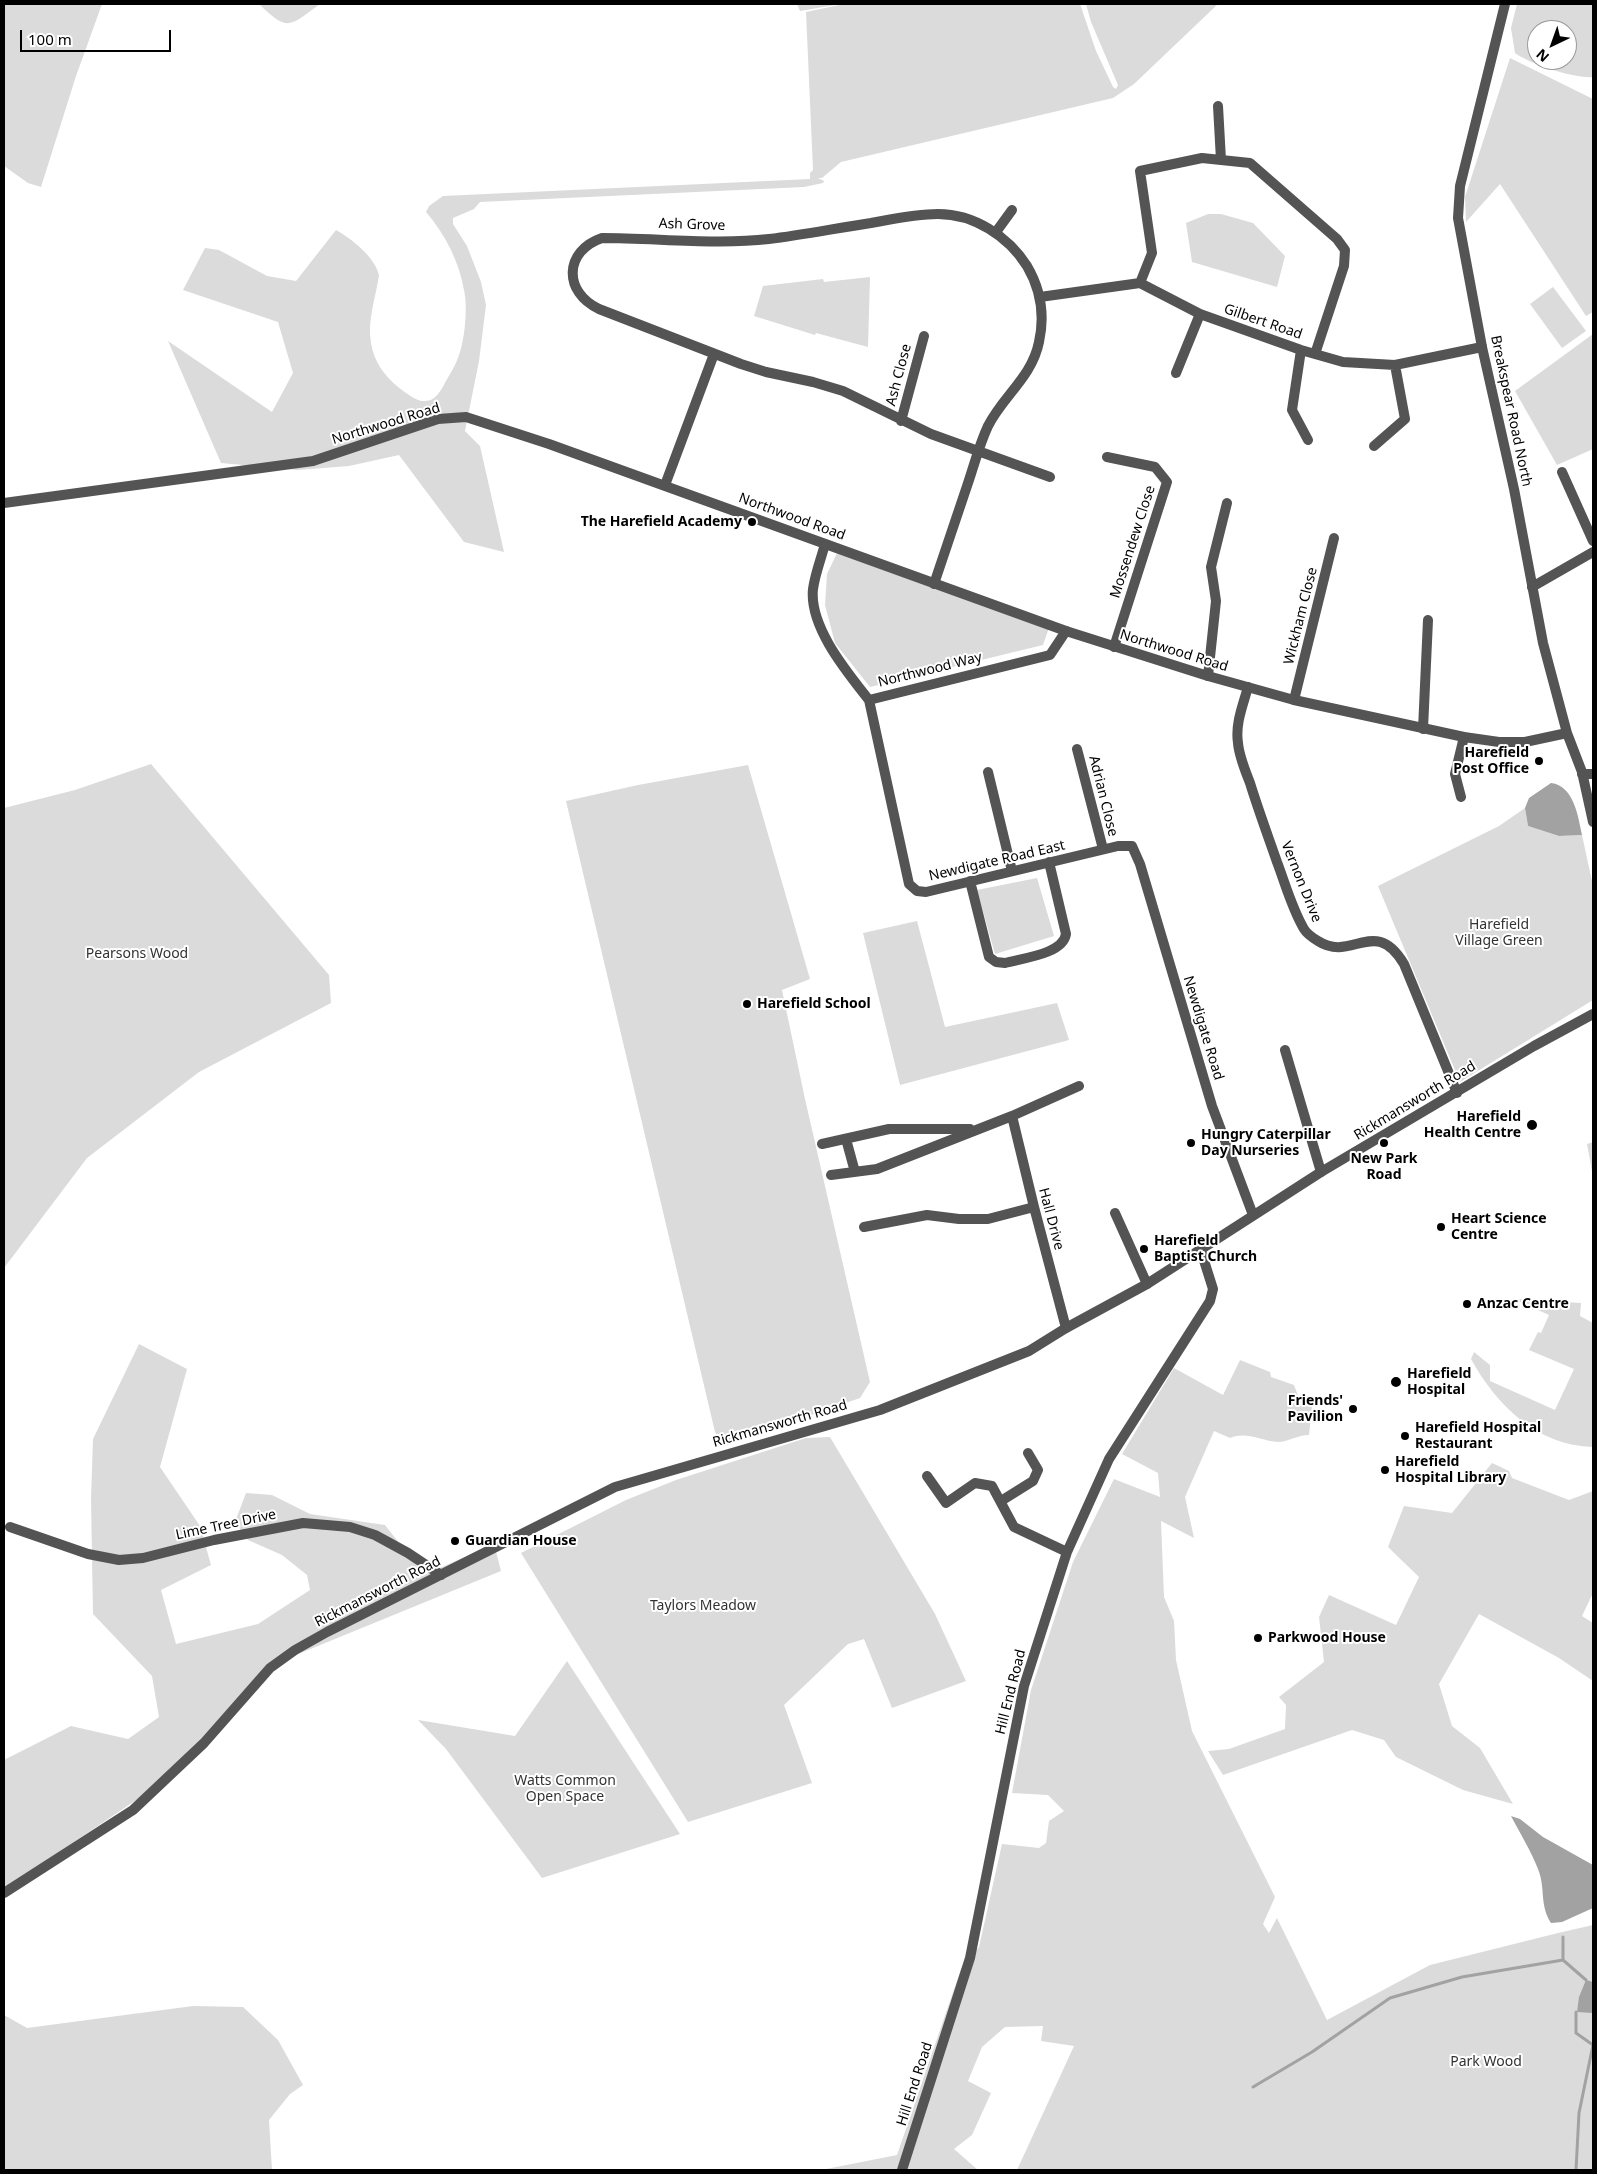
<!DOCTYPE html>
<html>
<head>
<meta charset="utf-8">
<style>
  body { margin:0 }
  #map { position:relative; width:1597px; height:2174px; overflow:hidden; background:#fff; font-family:"Noto Sans",sans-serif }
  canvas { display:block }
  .frame { position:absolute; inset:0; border:5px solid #000; pointer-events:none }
  .north { position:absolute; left:1527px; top:20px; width:50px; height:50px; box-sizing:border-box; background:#fff; border:1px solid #999; border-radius:50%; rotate:222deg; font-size:14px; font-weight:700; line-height:20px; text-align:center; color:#000 }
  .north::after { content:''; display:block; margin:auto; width:18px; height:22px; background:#000; clip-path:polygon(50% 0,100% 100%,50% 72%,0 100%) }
  .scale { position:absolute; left:20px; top:30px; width:151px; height:22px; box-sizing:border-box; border:2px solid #000; border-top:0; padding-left:6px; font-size:15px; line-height:18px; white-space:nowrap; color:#000; -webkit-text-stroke:4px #fff; paint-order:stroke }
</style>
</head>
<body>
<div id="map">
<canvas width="1597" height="2174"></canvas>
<div class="frame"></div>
<div class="north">N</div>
<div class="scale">100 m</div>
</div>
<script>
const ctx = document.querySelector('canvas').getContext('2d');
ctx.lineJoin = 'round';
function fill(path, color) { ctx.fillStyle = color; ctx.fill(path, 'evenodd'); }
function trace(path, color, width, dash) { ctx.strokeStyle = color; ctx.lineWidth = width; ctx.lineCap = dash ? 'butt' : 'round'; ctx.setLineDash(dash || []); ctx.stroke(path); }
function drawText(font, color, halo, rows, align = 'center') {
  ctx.font = font + ' "Noto Sans",sans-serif'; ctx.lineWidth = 4; ctx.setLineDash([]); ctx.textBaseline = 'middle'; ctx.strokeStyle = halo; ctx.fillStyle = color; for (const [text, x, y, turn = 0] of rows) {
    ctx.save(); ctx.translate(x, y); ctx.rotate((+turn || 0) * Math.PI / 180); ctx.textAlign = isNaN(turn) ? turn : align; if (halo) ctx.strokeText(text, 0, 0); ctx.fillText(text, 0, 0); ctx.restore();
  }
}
fill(new Path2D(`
  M4,4h98l-26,72 -35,111 -13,-4 -24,-17z
  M259,4h61c-31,22 -31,29 -61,0z
  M797,4h44l-41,7z
  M844,4h236l16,47 17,36 3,2 2,-4 -27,-63 -5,-18h132l-84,80 -21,14 -272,64 -19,16h-4l6,3 -1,2 -19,4 -324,15 -6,7 -21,9v6l14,22 14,36 5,23 -7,56 -14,70 15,15 24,106 -40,-10 -65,-87 -50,11 -51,4 -77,-7 -53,-122 104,71 21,-39 -15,-51 -95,-32 22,-42 14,2 48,26 29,5 40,-51c16,9 39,27 43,45 -3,22 -12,45 -8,68 3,19 13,32 27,44 7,5 18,15 27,14 11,0 16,-11 21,-20 4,-7 9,-15 12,-23 7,-17 10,-51 6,-68 -5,-29 -19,-56 -38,-78l3,-6 14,-10 367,-17v-6l3,-3 -7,-158z
  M1517,4h76v73c-18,2 -63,-13 -78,-24l-4,-25zM1537,30h30v30h-30z
  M1510,58l83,41v213l-7,4 -86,-132 -34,38 -1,-25z
  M1208,214h13l32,9 32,33 -8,31 -85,-25 -6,-39z
  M870,277l-2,70 -52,-14 -1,2 -61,-19 9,-30 60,-7 1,3z
  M1553,287l33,44 -24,17 -32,-44z
  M1593,334v115l-36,16 -42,-74z
  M838,551l211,77 -6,17 -173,42 -35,-44 -10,-38 2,-31z
  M151,764l178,211 2,28 -132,69 -112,86 -83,110v-460l71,-18z
  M748,765l62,214 -28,11 23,109 65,283 -10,16 -136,48 -9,-14 -149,-631 72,-16z
  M1525,808l3,18 31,10 23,-1 11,51v114l-133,82 -82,-196 121,-60z
  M1037,878l17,58 -59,18 -18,-64z
  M917,921l28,106 112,-24 12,37 -169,45 -37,-152z
  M1593,1142v35l-6,-33z
  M1519,1299l62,4 -1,13 13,7v124c-55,-1 -97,-42 -122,-88l3,-7 16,13v16l65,29 19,-41 -45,-19 9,-18 3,1 8,-18 -31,-14z
  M139,1344l48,25 -27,98 40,59 11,39 -50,25 15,54 82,-20 52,-34 -3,-15 -25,-20 -34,-15 -13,-18 11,-29 26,2 38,19 75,11 39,50 70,-31 7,27 -232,95 -106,116 -159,107v-129l67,-34 57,13 31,-22 -7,-41 -59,-62 -2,-115 2,-60z
  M1240,1360l30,12 1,5 23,8 5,13 13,8 -3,29c-11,0 -22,7 -31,7 -17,-1 -31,-11 -48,-4l-16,-7 -29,66 9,41 -33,-17 3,76 10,24 2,39 16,71 83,166 -12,27 6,9 8,-15 50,102 103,-55 128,-32 35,-8v245h-576l57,-124 -33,-5 2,-15 -38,1 -23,20 -14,34 23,12 -19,42 -18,14 24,21h-157l76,-15 64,-186 18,-22 23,-103 37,4 7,-5 3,-22 15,-10 -16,-16 -36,-2 19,-103 42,-128 41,-83 46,18 -2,-24 -36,-19 52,-86 49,27z
  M830,1437l105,177 31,67 -74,27 -28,-69 -16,5 -64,61 28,78 -124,39 -167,-269 105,-53 50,-20 130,-42z
  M1492,1463l17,8 3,7 57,22 24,-9v102l-11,23 11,7v58l-34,-23 -80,-44 -40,70 13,42 28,22 33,56 -50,-14 -67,-33 -12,-17 -32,-10 -129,45 -15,-24 21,-2 56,-20 1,-24 -7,-8 45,-35 -5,-45 10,-22 67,30 23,-48 -31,-30 16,-41 48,7z
  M567,1661l113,173 -138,44 -96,-129 -28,-29 97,16z
  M193,2006l50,1 35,33 25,45 -13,9 -21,26 3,50h-268v-155l23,13z`), '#dbdbdb');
fill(new Path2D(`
  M1551,783c23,3 27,33 31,52l-23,1 -31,-10 -3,-18 4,-10z
  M1511,1816l9,3 23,18 50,28v43l-31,14 -11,1c-12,-19 -5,-34 -13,-54 -7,-18 -18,-36 -27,-53z
  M1586,1980l7,2v31l-16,-1 2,-15z`), '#a2a2a2');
trace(new Path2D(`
  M1563,1937v23l23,20
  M1253,2087l59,-35 78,-54 72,-21 101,-17
  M1576,2170l3,-57 14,-68 -17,-12v-21`), '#a2a2a2', 3);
trace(new Path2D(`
  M1218,106l3,54
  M996,232l16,-22
  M1140,283l12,-30 -12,-82 62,-13 48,5 87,76 8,11 -1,16 -29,88
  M1040,297l100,-14 60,31 101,36 42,12 52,3 87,-18
  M1301,350l-9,60 16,30
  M1176,373l24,-59
  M901,421l23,-85
  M1374,446l31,-27 -10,-54
  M1107,457l48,10 12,15 -53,165
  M1562,472l31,69
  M665,485l49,-131
  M825,544c-4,15 -10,30 -12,45 -4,38 34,83 56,111l181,-45 16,-24
  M934,584c11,-33 22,-65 33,-98 7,-20 12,-41 21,-60 15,-30 44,-49 51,-84 6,-27 2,-52 -12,-76 -19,-30 -53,-52 -89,-52 -22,0 -45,5 -67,9 -34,5 -68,12 -102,16 -53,6 -113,-1 -167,-1 -38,13 -39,54 -3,71l142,55 25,8 47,10 30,9 88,43 119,43
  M1532,587l61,-35
  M1208,676l8,-75 -5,-34 16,-64
  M1248,687c-5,18 -13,37 -10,56 1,13 7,27 12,40 8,26 18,53 27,79 8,21 15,47 27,67 3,5 9,9 14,12 34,22 57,-26 86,23l53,129
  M869,700l40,184 8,7 9,1 192,-46h14l8,18 72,242 41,109
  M1294,700l40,-162
  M1423,729l5,-109
  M1077,749l26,100
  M988,772l24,99
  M1582,774h11
  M1461,797l-6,-23 9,-37
  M970,881l19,76 7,5 9,1c18,-5 58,-9 61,-29l-17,-72
  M1285,1050l36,122
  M1012,1116l22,91 32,121
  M846,1139l9,33
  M822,1144l67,-15h81
  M831,1175l46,-6 135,-53 67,-30
  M1115,1213l32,71
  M864,1227l63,-12 32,4h29l46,-12
  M927,1476l19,27 29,-20 17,3 22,41 53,25
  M1001,1501l32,-20 5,-11 -10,-17
  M10,1527l78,27 31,6 24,-2 71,-18 89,-17 47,4 25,8 33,18 33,22
  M902,2170l68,-212 54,-272 43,-134 42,-93 101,-158 3,-12 -12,-38`), '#545454', 10);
trace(new Path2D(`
  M1505,4l-45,182 -2,32 24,129 32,142 29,154 24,90 15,39 11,50
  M4,503l309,-42 125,-42 28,-2 83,27 517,187 142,45 86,24 170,37 35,5h26l42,-9
  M4,1893l129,-83 71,-67 66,-75 25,-18 32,-18 288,-145 265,-77 149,-59 37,-23 81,-44 174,-112 213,-126 59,-32`), '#545454', 10);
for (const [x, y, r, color] of [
  [752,522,5,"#000"],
  [1539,761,5,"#000"],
  [747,1004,5,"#000"],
  [1532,1125,6,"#000"],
  [1191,1143,5,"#000"],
  [1384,1143,5,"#000"],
  [1441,1227,5,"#000"],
  [1144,1249,5,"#000"],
  [1467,1304,5,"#000"],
  [1396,1382,6,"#000"],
  [1353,1409,5,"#000"],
  [1405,1436,5,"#000"],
  [1385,1470,5,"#000"],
  [455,1541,5,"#000"],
  [1258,1638,5,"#000"]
]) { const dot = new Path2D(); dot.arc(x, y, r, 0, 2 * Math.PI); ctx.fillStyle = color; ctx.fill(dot); trace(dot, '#fff', 2); }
drawText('14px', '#000', '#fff', [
  ["Ash Grove",692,225,2],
  ["Gilbert Road",1263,322,19],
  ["Ash Close",899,375,-75],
  ["Breakspear Road North",1511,411,78],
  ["Northwood Road",386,424,-17],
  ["Northwood Road",792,517,20],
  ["Mossendew Close",1133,542,-72],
  ["Wickham Close",1301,616,-76],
  ["Northwood Road",1174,651,17],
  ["Northwood Way",930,670,-14],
  ["Adrian Close",1103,796,76],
  ["Newdigate Road East",997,861,-13],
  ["Vernon Drive",1301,882,68],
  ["Newdigate Road",1203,1028,73],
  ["Rickmansworth Road",1415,1101,-31],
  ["Hall Drive",1051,1219,75],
  ["Rickmansworth Road",780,1424,-16],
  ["Lime Tree Drive",226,1525,-12],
  ["Rickmansworth Road",378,1592,-27],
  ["Hill End Road",1011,1692,-76],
  ["Hill End Road",915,2084,-72]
]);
drawText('bold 14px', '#000', '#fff', [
  ["The Harefield Academy",742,522,"right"],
  ["Harefield",1529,753,"right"],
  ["Post Office",1529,769,"right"],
  ["Harefield School",757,1004],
  ["Harefield",1521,1117,"right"],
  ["Health Centre",1521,1133,"right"],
  ["Hungry Caterpillar",1201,1135],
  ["Day Nurseries",1201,1151],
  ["New Park",1384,1159,"center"],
  ["Road",1384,1175,"center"],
  ["Heart Science",1451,1219],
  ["Centre",1451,1235],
  ["Harefield",1154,1241],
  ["Baptist Church",1154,1257],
  ["Anzac Centre",1477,1304],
  ["Harefield",1407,1374],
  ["Hospital",1407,1390],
  ["Friends'",1343,1401,"right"],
  ["Pavilion",1343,1417,"right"],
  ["Harefield Hospital",1415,1428],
  ["Restaurant",1415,1444],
  ["Harefield",1395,1462],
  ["Hospital Library",1395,1478],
  ["Guardian House",465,1541],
  ["Parkwood House",1268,1638]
], 'left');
drawText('14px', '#323232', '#fff', [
  ["Harefield",1499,925],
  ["Village Green",1499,941],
  ["Pearsons Wood",137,954],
  ["Taylors Meadow",703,1606],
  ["Watts Common",565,1781],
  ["Open Space",565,1797],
  ["Park Wood",1486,2062]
]);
</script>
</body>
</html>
